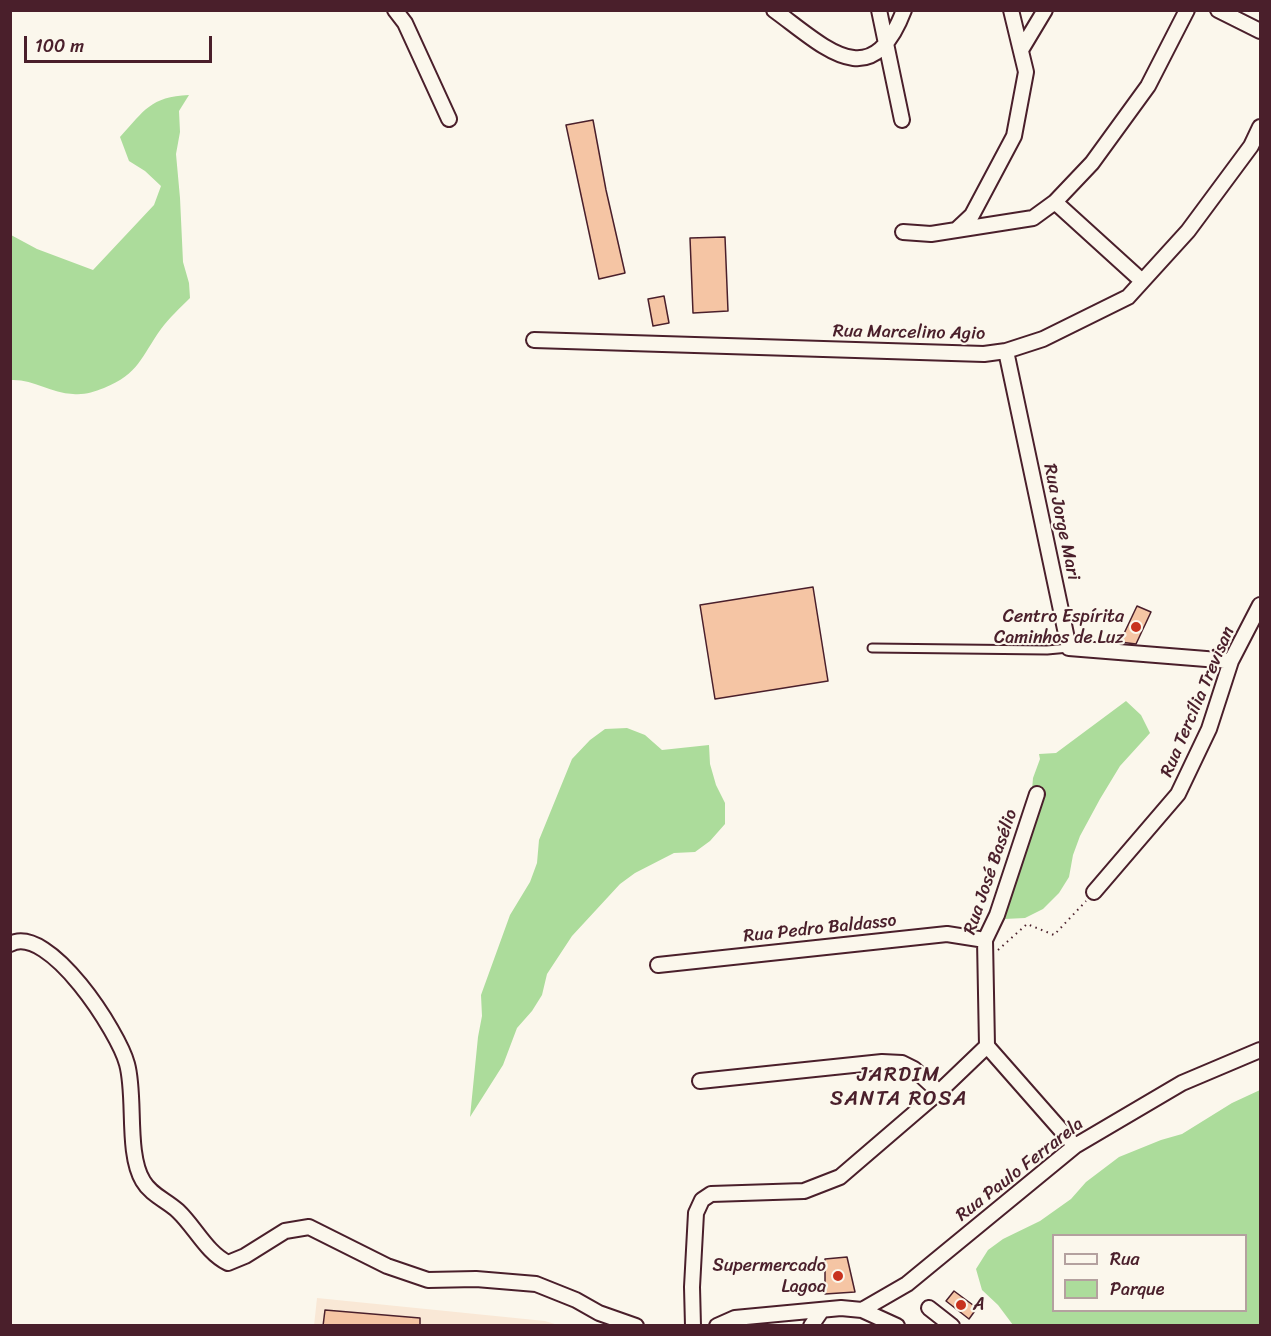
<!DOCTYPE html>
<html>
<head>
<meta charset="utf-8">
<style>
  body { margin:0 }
  #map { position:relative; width:1271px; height:1336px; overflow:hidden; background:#fbf7ec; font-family:Sriracha,sans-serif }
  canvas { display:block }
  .frame { position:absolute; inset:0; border:12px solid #4a1f2b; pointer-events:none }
  .legend { position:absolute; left:1052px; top:1234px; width:195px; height:78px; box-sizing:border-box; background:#fbf7ec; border:2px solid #b4a19f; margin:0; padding:8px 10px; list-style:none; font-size:18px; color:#4a1f2b }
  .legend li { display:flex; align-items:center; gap:12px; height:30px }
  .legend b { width:30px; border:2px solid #b4a19f }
  .scale { position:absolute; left:24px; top:36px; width:188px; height:27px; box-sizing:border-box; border:3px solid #4a1f2b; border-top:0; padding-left:8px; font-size:18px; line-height:21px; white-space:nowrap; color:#4a1f2b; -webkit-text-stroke:4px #fbf7ec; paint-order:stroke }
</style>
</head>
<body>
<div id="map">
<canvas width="1271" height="1336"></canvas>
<div class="frame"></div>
<ul class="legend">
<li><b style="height:8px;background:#fbf7ec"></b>Rua</li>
<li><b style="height:16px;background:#acdc9b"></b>Parque</li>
</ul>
<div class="scale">100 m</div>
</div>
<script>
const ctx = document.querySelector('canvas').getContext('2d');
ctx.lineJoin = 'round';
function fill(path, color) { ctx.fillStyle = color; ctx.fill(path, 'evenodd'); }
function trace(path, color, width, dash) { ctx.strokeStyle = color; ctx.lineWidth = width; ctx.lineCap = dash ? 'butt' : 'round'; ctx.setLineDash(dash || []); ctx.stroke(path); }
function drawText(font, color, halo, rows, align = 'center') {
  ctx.font = font + ' Sriracha,sans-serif'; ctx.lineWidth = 4.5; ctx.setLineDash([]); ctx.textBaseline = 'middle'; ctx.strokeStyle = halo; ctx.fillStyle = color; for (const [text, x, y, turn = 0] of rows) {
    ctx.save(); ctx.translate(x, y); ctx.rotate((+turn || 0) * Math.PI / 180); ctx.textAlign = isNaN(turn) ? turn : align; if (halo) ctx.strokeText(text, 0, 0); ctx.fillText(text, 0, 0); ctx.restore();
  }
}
fill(new Path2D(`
  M317,1298l228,23 13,4 -244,1z`), '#f9e8d6');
fill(new Path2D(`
  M189,95l-10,16 1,21 -4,22 4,44 3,64 6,21 1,15c-10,10 -21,20 -29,31 -20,28 -22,45 -57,59 -11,4 -19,7 -31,6 -22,-1 -40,-15 -62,-14v-145l26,14 56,21 61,-65 7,-19 -16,-15 -16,-10 -9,-24c25,-27 30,-40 69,-42z
  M1126,701l15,14 9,18 -30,33 -20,33 -20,37 -7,19 -4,22 -10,16 -16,16 -18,9 -21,1 -1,-21 28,-96 2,-24 7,-19 -1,-5 17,-1z
  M627,728l18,7 17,15 47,-5 1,19 6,21 9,18v21l-15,17 -15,11 -21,1 -39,20 -15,11 -48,52 -25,38 -5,21 -10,16 -15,17 -14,37 -33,52 8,-80 4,-21 -1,-21 29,-80 20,-33 7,-19 2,-23 33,-81 18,-19 15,-11z
  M1260,1090v235h-247l-15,-20 -16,-15 -6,-21 12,-19 15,-11 37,-18 31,-22 15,-17 33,-25 42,-17 21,-6 50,-31zM1054,1236h192v74h-192z`), '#acdc9b');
const building = new Path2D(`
  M593,120l13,70 19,83 -26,6 -33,-154z
  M725,237l3,74 -35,2 -3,-75z
  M664,296l5,27 -16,3 -5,-27z
  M813,587l15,94 -113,18 -15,-94z
  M1137,606l14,6 -15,32 -16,-2z
  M847,1257l8,35 -30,2v-35z
  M954,1291l23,17 -8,11 -23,-18z
  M325,1310l95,8v8h-97z`);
fill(building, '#f5c5a4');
trace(building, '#4a1f2b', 1.5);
const service = new Path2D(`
  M872,648l175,2 22,-2`);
const minor = new Path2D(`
  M395,10l10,13 44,96
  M774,10c51,37 97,87 130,0
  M879,10l23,110
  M1218,10l42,21
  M1021,50l24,-40
  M1055,202l87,79
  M956,230l16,-15 42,-79 12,-64 -15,-62
  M903,232l28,2 102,-16 22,-16 37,-39 56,-77 39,-76
  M534,340l450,14 22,-3 37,-12 85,-42 60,-66 63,-85 9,-19
  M1006,351l63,297 162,13
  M1037,794l-40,121 -12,25 2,106 88,100
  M1094,892l84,-98 31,-65 22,-68 29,-56
  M10,944c39,-21 109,89 117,120 9,32 -1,89 16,117 8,14 23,19 35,30 17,16 29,42 50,52l17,-7 40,-25 24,-4 78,39 41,14 48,-1 60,5 40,16 23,13 37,13
  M658,965l289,-31 38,6
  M700,1081l182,-19 20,1 12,6 25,23
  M929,1308l23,18
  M862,1310l45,-26 168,-138 107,-63 78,-33
  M693,1326l-1,-39 4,-74 6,-13 9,-6 93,-3 36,-14 99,-85 48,-46
  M717,1326l18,-8 106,-10 21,2 35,16
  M811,1326l11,-16`);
trace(service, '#4a1f2b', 11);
trace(minor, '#4a1f2b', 18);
trace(new Path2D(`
  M998,950l29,-26 27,11 32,-34`), '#4a1f2b', 2, [1.5, 4.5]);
trace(service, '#fbf7ec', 7);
trace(minor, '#fbf7ec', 14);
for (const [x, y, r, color] of [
  [1136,627,6,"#c8321e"],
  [838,1276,6,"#c8321e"],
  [961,1305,6,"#c8321e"]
]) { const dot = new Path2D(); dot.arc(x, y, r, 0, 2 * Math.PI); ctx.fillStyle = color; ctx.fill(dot); trace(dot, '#fbf7ec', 2); }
drawText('18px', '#4a1f2b', '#fbf7ec', [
  ["Rua Marcelino Agio",909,333,1],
  ["Rua Jorge Mari",1061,522,78],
  ["Rua Tercília Trevisan",1198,702,-67],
  ["Rua José Basélio",991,872,-71],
  ["Rua Pedro Baldasso",820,929,-6],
  ["Rua Paulo Ferrarela",1020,1170,-38]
]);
drawText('18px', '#4a1f2b', '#fbf7ec', [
  ["Centro Espírita",1124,617],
  ["Caminhos de Luz",1124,638],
  ["Supermercado",826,1266],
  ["Lagoa",826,1287],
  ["A",973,1305,"left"]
], 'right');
ctx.letterSpacing = '1.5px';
drawText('21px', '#4a1f2b', '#fbf7ec', [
  ["JARDIM",899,1076],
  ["SANTA ROSA",899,1100]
]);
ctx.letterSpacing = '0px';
</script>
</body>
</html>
